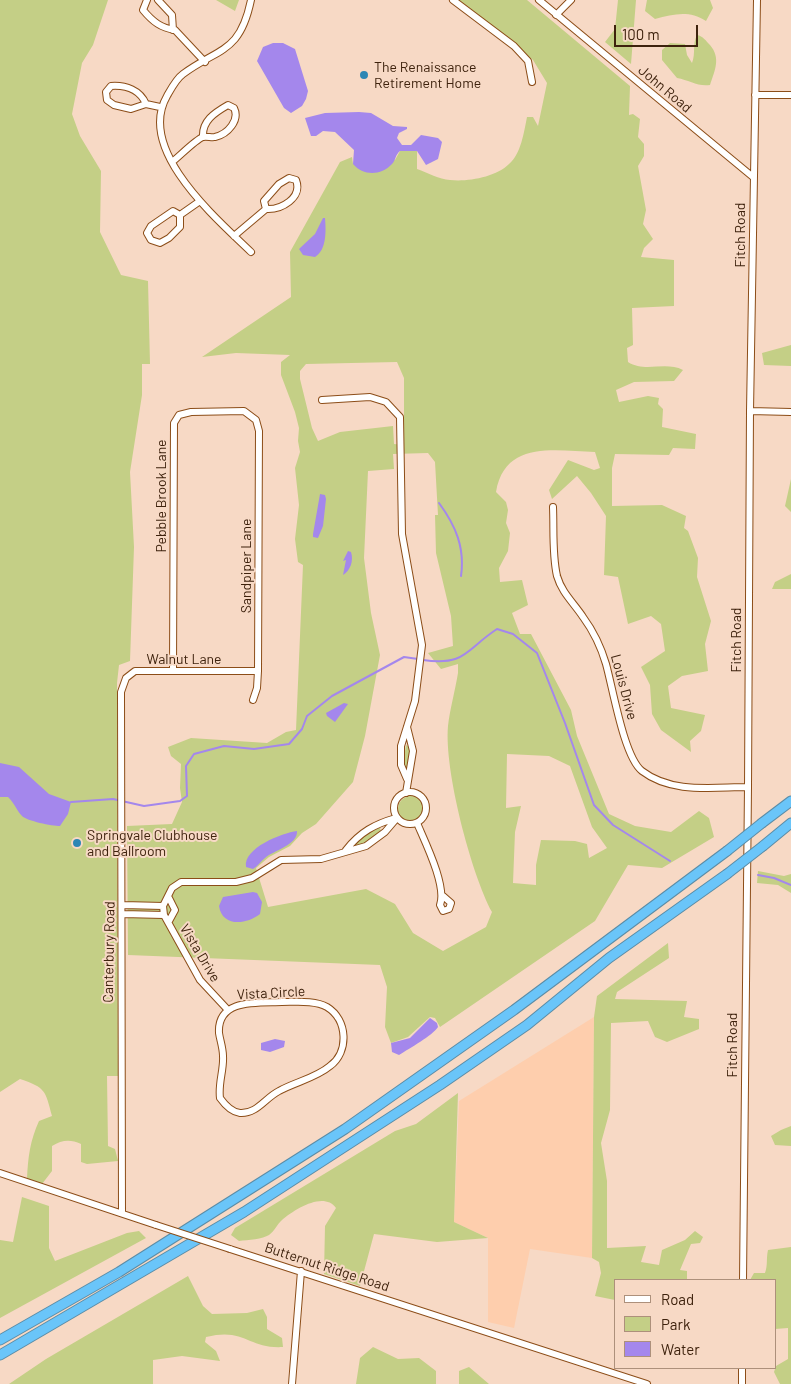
<!DOCTYPE html>
<html>
<head>
<meta charset="utf-8">
<style>
  body { margin:0 }
  #map { position:relative; width:791px; height:1384px; overflow:hidden; background:#f7d9c5; font-family:Barlow,sans-serif }
  canvas { display:block }
  .legend { position:absolute; left:614px; top:1279px; width:162px; height:90px; box-sizing:border-box; background:#f7d9c5; border:1px solid #ad907b; margin:0; padding:6px 9px; list-style:none; font-size:15px; color:#3e220d }
  .legend li { display:flex; align-items:center; gap:10px; height:25px }
  .legend b { width:25px; border:1px solid #ad907b }
  .scale { position:absolute; left:614px; top:25px; width:84px; height:22px; box-sizing:border-box; border:2px solid #3e220d; border-top:0; padding-left:6px; font-size:15px; line-height:18px; white-space:nowrap; color:#3e220d; -webkit-text-stroke:4px #f7d9c5; paint-order:stroke }
</style>
</head>
<body>
<div id="map">
<canvas width="791" height="1384"></canvas>
<ul class="legend">
<li><b style="height:6px;background:#fff"></b>Road</li>
<li><b style="height:14px;background:#c4cf86"></b>Park</li>
<li><b style="height:14px;background:#a487ec"></b>Water</li>
</ul>
<div class="scale">100 m</div>
</div>
<script>
const ctx = document.querySelector('canvas').getContext('2d');
ctx.lineJoin = 'round';
function fill(path, color) { ctx.fillStyle = color; ctx.fill(path, 'evenodd'); }
function trace(path, color, width, dash) { ctx.strokeStyle = color; ctx.lineWidth = width; ctx.lineCap = dash ? 'butt' : 'round'; ctx.setLineDash(dash || []); ctx.stroke(path); }
function drawText(font, color, halo, rows, align = 'center') {
  ctx.font = font + ' Barlow,sans-serif'; ctx.lineWidth = 4; ctx.setLineDash([]); ctx.textBaseline = 'middle'; ctx.strokeStyle = halo; ctx.fillStyle = color; for (const [text, x, y, turn = 0] of rows) {
    ctx.save(); ctx.translate(x, y); ctx.rotate((+turn || 0) * Math.PI / 180); ctx.textAlign = isNaN(turn) ? turn : align; if (halo) ctx.strokeText(text, 0, 0); ctx.fillText(text, 0, 0); ctx.restore();
  }
}
fill(new Path2D(`
  M594,1017l-2,241 -62,-9 -16,79 -26,-6v-84l-34,-16 5,-121z`), '#fecead');
fill(new Path2D(`
  M0,0h108l-15,45 -11,18 -10,51 8,22 21,35 -1,61 21,43 27,6 2,83h-8v31l-12,77 4,75 -4,114 -11,4 -2,18 1,393h-11l1,70 7,3 3,12 -31,3 -6,-2v-18c-11,-5 -19,-4 -29,2v25l-10,13 -15,-5c1,-22 3,-38 12,-58l13,-5c-7,-26 -6,-28 -32,-37l-20,13z
  M216,0h23l-4,11z
  M459,0h68l103,86 -1,29 4,-1 7,5 -2,18 6,7v12l-6,10 8,44 -3,14 10,15 -9,9 -3,9 33,3v46l-42,2 1,37 -6,3 1,14c17,11 37,-1 55,8l-9,11 -40,1 -18,8 3,12 29,-6 11,2 -1,6 5,5 -1,18 34,7 -1,15 -22,-1 -4,7 -54,-1 -3,14v38l50,-1 24,11 -2,12 4,3 10,27 -1,19 14,44 -6,23 3,27 -26,5 -14,10 3,22 34,7 -4,16 -11,10 1,11 -30,-22 -9,-16 -2,-29 -9,-18 24,-16 -4,-27 -10,-8 -23,8 -10,-47 -14,-2 2,-59 -15,-23 -14,-17 -25,23 -3,-9 19,-30 26,10 6,-2 -5,-16c-40,-1 -90,-12 -99,40l10,10 2,8 -2,13 4,10 -2,18 -9,17 1,14 22,-2 6,25 -16,8 8,21h11l40,76 6,26 32,78 26,12 36,6 28,-21 10,7 5,19 -52,31 -34,-3 -33,56 -155,106 -5,-9 -5,-1 -22,20 -17,6 -6,-16 2,-40 -7,-22 -252,-10 -1,-129 45,-2 10,-22 -2,-14 1,-24 -10,-8 -3,-9 23,-9 76,5 19,-11 10,-2 7,-165 -5,-3 -3,-23 4,-34 -4,-37 5,-16 -2,-11 1,-13 -4,-16 -14,-37v-13l9,-7 -54,-2 -34,4 89,-60 -1,-45 50,-90 12,-5 1,7 42,-4 5,-9h17v18c11,4 22,10 33,11 18,2 46,-3 59,-16 12,-10 15,-32 18,-47h6l5,9 9,-43 -14,-23zM397,362l7,16v67l-10,-1 -1,-18 -53,6 -22,9 -6,-13 -12,-49v-8l6,-7zM428,453l7,9 3,53h-3l1,38 15,63 2,30 -25,7 13,16 17,-5v9c-3,18 -8,36 -10,53 -4,44 23,147 44,186l-6,15 -43,24 -30,-18 -18,-29 -29,-15 -98,18 -12,-39 13,-11 21,-11 12,-13 14,-9 37,-42 12,-46 15,-81 -9,-42 -7,-55 4,-87 26,-2 -1,-15zM507,754l42,2 21,10 22,61 15,21 -18,10 -2,-14 -12,-3 -34,-1 -5,25v20l-23,-2 2,-51 6,-26 -15,2z
  M618,0h18l-5,64 -26,-22 10,-13z
  M647,0h63l3,8 -7,13c-17,-11 -32,-7 -51,-2l-10,-8z
  M697,35c6,1 9,6 13,10 11,13 5,25 0,40 -12,2 -21,-5 -33,-7l-15,-18v-10l8,-7 15,1 2,11 5,8c4,-10 0,-19 5,-28z
  M791,345v21l-27,-1 -2,-12z
  M791,479v33l-6,-6z
  M791,574v15h-19l3,-7z
  M406,745l5,3 -4,25 -4,-9z
  M398 809a13 13 0 1 1 26 0a13 13 0 1 1-26 0Z
  M380,827l1,6 -15,10 -13,4 9,-12z
  M758,871l26,5 7,-2v19l-13,-8 -21,-2z
  M668,943l1,15 -52,34 -2,7 72,2 -3,16 15,2v10l-32,13 -12,-5 -7,-16 -37,2 -1,87 -9,33 6,38v67l39,-2 -5,16 18,3 3,-15 23,-10 10,-9 8,6 -3,6 -9,1 -11,26 7,1v9h-72v20l-20,-4 6,-23 -2,-11 -7,-4 2,-241 3,-21z
  M458,1093l-4,129 34,16 -51,4 -63,-8 -14,52 -36,-12 1,-48 11,-18c-12,-17 -41,1 -54,12 -5,4 -7,11 -13,15 -6,4 -21,5 -30,6l-8,-6 4,-7 160,-97 21,-7z
  M791,1126v20l-16,-1 -4,-9 10,-6z
  M22,1197l27,9v42l6,13 72,-28 12,-2 7,7 -146,80v-78l13,2z
  M791,1247v137h-11l-6,-12 2,-6 12,-7v-31l-13,1v-49h-25l4,-7h11c3,-8 1,-14 3,-23z
  M188,1276l15,30 9,8 35,-1 16,-4 4,8v12l15,9 1,9c-35,2 -38,-20 -77,-10l-1,5 11,9 4,10 -38,-5 -29,4v24h-144l37,-25z
  M373,1347l25,12 21,-1 17,13v13h-80l4,-26z
  M469,1367l20,17h-30v-13z`), '#c4cf86');
fill(new Path2D(`
  M273,43h10l12,6 13,42 -2,8 -4,7 -11,7 -7,-5 -27,-47 6,-14z
  M359,112l12,1 22,13 14,1v2l-8,4 -2,5 5,7h9l10,-10 17,3 4,4 -4,17 -12,6 -9,-14h-17c-5,4 -4,9 -8,13 -11,12 -29,12 -39,0l1,-14 -19,-18 -12,-1 -7,5h-5l-6,-18 20,-5z
  M323,218h2c1,12 2,32 -10,39l-12,-2 -4,-6 16,-15z
  M320,494l5,1 1,4 -3,27 -5,12 -5,-1v-3z
  M348,551l3,1c3,9 -1,19 -8,23l3,-15 -3,1z
  M344,703l4,1 -13,18 -8,-6 -1,-3z
  M0,763l19,4 30,27 22,8 -3,12 -8,12c-8,0 -33,-5 -38,-10 -5,-5 -7,-12 -14,-19h-8z
  M297,831c1,14 -23,19 -32,27 -4,3 -7,8 -12,11l-7,-2c-3,-19 36,-34 51,-36z
  M253,892l4,1 5,9 -2,12c-14,11 -38,13 -41,-8l4,-9z
  M430,1018l7,5 1,4c-6,9 -28,21 -39,28l-7,-3 -1,-9 19,-5z
  M275,1039l10,2 -1,6 -14,5 -9,-2v-7z`), '#a487ec');
trace(new Path2D(`
  M439,503c17,23 26,45 22,73
  M423,660c43,6 42,-10 74,-31l16,5 24,19 28,70 29,82 19,20 57,36
  M71,802l42,-3 31,7 36,-5 7,-5 -1,-30 8,-12 30,-8 30,3 35,-5 13,-15 5,-13 25,-20 72,-39 14,2
  M758,875l16,3 17,7`), '#a487ec', 2);
const minor = new Path2D(`
  M147,0l-4,10c10,12 18,18 32,20l30,32
  M158,0l14,15 1,15
  M453,0l61,46 14,15 4,21
  M539,0l214,177
  M556,15l15,-15
  M755,95h36
  M146,104c-6,-14 -20,-19 -35,-18l-5,6 1,8 7,5 17,4 15,-5 14,3
  M172,162c8,-6 23,-22 31,-25 4,-1 9,1 12,0 13,-3 25,-17 19,-29l-6,-3c-14,8 -26,16 -25,32
  M173,211l7,4v12l-11,11 -9,5 -9,-3 -4,-7 4,-7z
  M180,215l20,-14
  M234,236l32,-27 -2,-8 15,-17 10,-6 7,2c7,18 -15,30 -30,29
  M251,252c-35,-34 -115,-102 -84,-156 4,-7 9,-17 16,-22 37,-27 57,-21 68,-74
  M322,400l48,-3 16,5 14,15 2,117 20,111 -7,56 -14,45v19l6,14
  M750,411l41,1
  M553,507c1,23 -1,47 4,69 5,17 16,26 26,41 11,15 18,30 23,47 7,25 18,93 36,107 30,23 71,16 106,16
  M173,670l1,-247 5,-8 12,-3 53,-1 12,9 3,11 -1,240 -1,17 -4,12
  M394 808a16 16 0 1 1 32 0a16 16 0 1 1-32 0Z
  M406,793l7,-42 -6,-24
  M417,823c8,19 30,63 23,82l3,6 6,-2 2,-6 -8,-7
  M346,850c14,-18 29,-26 50,-32
  M169,898l6,12 -6,11
  M123,905l40,1
  M163,906l9,-18 9,-6h55l16,-4 29,-18 40,-1 45,-13 19,-14 12,-14
  M163,906l1,9 36,65 27,29
  M123,914l41,1
  M282,1002c14,0 33,-2 45,5 21,13 22,45 3,59 -14,12 -35,16 -51,25 -14,7 -22,23 -39,22 -9,-1 -15,-8 -20,-15 -2,-15 4,-28 3,-42 0,-8 -3,-16 -4,-23 -2,-35 40,-30 63,-31z
  M0,1173l156,52
  M122,1213l-1,-521 5,-14 9,-7h123
  M230,1249l417,135
  M743,1280l5,-493 2,-376 7,-411
  M292,1384l9,-113
  M742,1384v-16`);
const highway = new Path2D(`
  M762,823l29,-22
  M763,846l28,-23
  M0,1340l119,-68 226,-143 169,-119 213,-159
  M0,1355l244,-143 196,-127 87,-60 82,-67 118,-84`);
trace(minor, '#8c4d18', 8);
trace(highway, '#5b8ca6', 11);
trace(minor, '#fff', 6);
trace(highway, '#6ac5f9', 9);
const minorBridge = new Path2D(`
  M156,1225l74,24`);
const highwayBridge = new Path2D(`
  M727,851l35,-28
  M727,874l36,-28`);
trace(minorBridge, '#8c4d18', 8, []);
trace(highwayBridge, '#5b8ca6', 11, []);
trace(minorBridge, '#fff', 6);
trace(highwayBridge, '#6ac5f9', 9);
for (const [x, y, r, color] of [
  [364,75,5,"#2c86b4"],
  [77,843,5,"#2c86b4"]
]) { const dot = new Path2D(); dot.arc(x, y, r, 0, 2 * Math.PI); ctx.fillStyle = color; ctx.fill(dot); trace(dot, '#f7d9c5', 2); }
drawText('14px', '#3e220d', '#f7d9c5', [
  ["The Renaissance",374,67],
  ["Retirement Home",374,83],
  ["Springvale Clubhouse",87,835],
  ["and Ballroom",87,851]
], 'left');
drawText('14px', '#3e220d', '#f7d9c5', [
  ["John Road",665,89,40],
  ["Fitch Road",740,235,-90],
  ["Pebble Brook Lane",161,496,-90],
  ["Sandpiper Lane",246,566,-90],
  ["Fitch Road",736,640,-90],
  ["Walnut Lane",184,659],
  ["Louis Drive",624,687,75],
  ["Canterbury Road",109,952,-89],
  ["Vista Drive",200,953,59],
  ["Vista Circle",271,993,-3],
  ["Fitch Road",732,1045,-90],
  ["Butternut Ridge Road",327,1267,18]
]);
</script>
</body>
</html>
